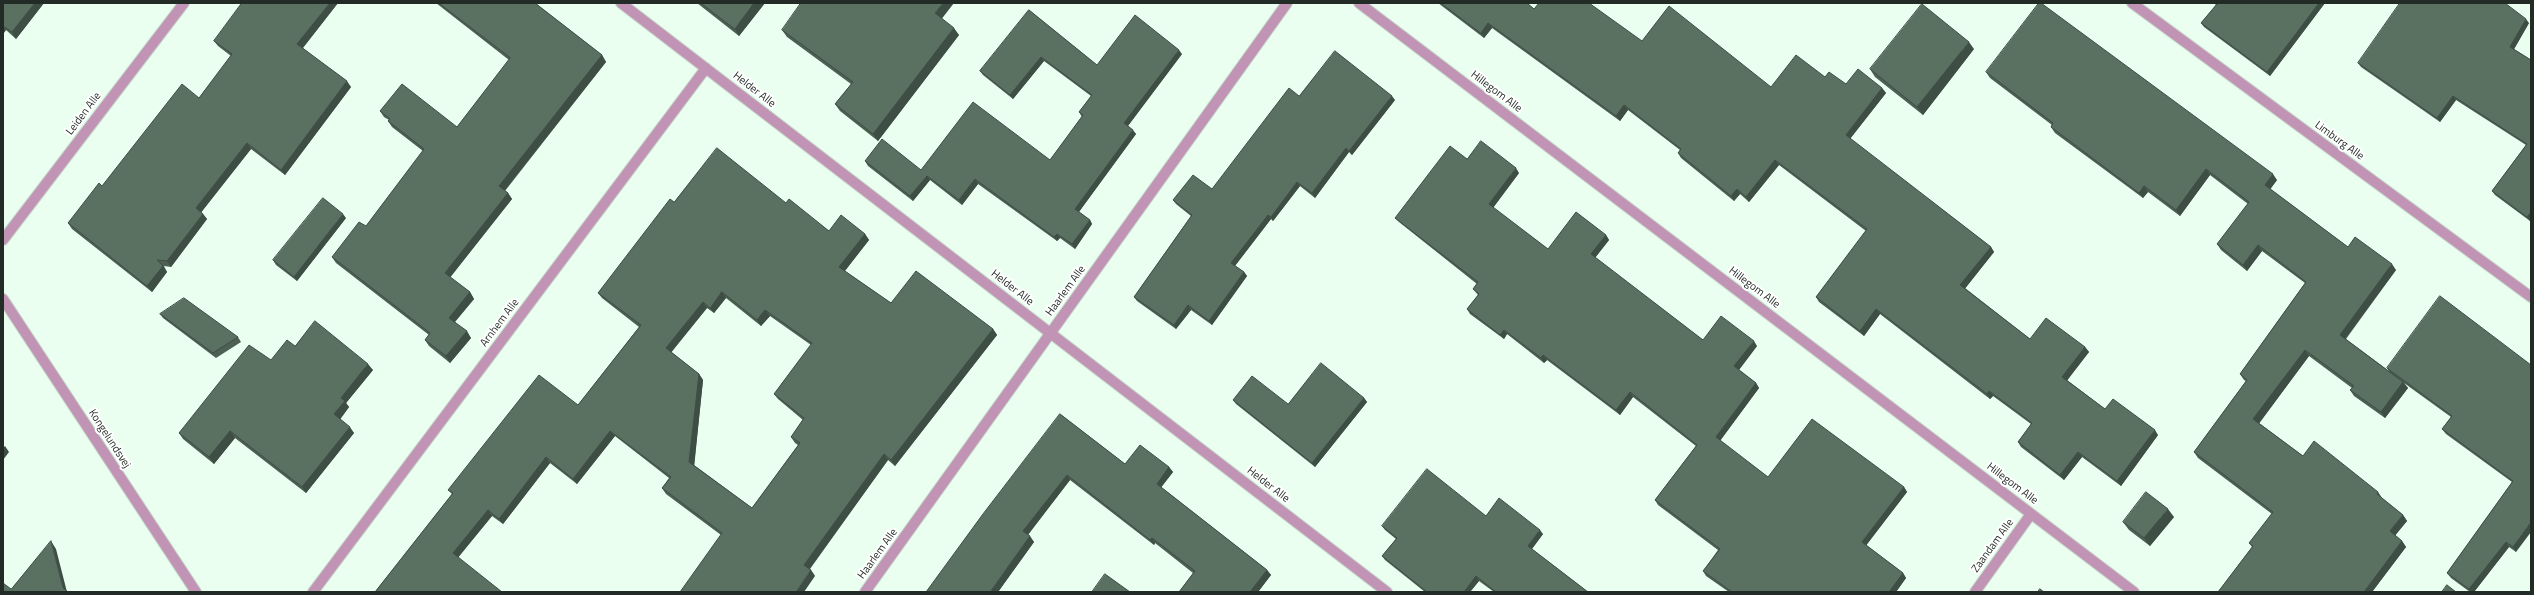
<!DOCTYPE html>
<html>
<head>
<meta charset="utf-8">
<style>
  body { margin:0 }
  #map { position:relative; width:2534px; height:595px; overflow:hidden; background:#eafff0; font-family:"Titillium Web",sans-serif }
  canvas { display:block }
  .frame { position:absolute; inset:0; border:4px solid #222b25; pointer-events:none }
</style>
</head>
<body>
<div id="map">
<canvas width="2534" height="595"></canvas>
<div class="frame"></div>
</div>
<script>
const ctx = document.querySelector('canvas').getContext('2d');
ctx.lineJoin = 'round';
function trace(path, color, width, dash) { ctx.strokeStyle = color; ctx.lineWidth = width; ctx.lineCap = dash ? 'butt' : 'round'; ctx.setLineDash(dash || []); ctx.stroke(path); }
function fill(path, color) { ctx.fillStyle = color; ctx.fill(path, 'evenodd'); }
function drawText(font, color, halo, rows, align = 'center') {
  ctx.font = font + ' "Titillium Web",sans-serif'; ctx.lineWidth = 4; ctx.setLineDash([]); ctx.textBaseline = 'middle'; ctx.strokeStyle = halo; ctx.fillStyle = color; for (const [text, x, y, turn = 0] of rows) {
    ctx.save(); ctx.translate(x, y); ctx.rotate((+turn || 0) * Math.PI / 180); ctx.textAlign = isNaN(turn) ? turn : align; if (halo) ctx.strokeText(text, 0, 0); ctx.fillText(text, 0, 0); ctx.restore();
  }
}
const minor = new Path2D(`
  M621,3l766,589
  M1359,3l775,589
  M2132,3l399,294
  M3,240l181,-237
  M3,299l193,293
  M313,592l393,-524
  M865,592l422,-589
  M1975,592l56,-78`);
trace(minor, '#c6d9cb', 12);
trace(minor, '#c194b5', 10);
fill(new Path2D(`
  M3,3h41l-28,36 -10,-9 -3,4z
  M242,3h96l-35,45 48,39 -66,88 -34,-26 -50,63 2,2 4,5 -36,48 -7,-1 3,6 -15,20 -80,-63 -4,-6 34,-37 97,-88 32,-42 -13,-10 -4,-5z
  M436,3h99l67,52 4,7 -101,129 3,2 4,6 -62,78 20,15 4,7 -19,23 16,16 -21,25 -21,-17 -4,-6 4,-5 -93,-72 -4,-6 34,-31 57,-75 -31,-24 -4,-6 1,-1 -5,-3 -4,-6 77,16 52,-67z
  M697,3h68l-26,33z
  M1438,3h89l7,6 108,32 129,46 54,-10 21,7 36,4 4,5 -36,46 141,108 3,5 -29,36 65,51 55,8 4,5 -22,28 38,29 53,26 -37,51 -39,-29 -18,23 -43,-33 -3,-5 13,-18 -38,-28 -3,3 -110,-85 -16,22 -45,-34 -3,-5 50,-66 -87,-66 -30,37 -9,-8 -6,7 -53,-43 -3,-5 2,-3 -52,-40 -8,11 -128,-93 -8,10z
  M2214,3h111l-55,73 -66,-49 -3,-4 15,-18z
  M1029,10l68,55 85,-11 -54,72 8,8 -57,78 11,8 2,4 -17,25 -15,-11 -3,3 -79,-57 -16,21 -32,-25 -17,21 -45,-35 -3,-5 56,9 129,-10 32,-43 -3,-5 12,-16 -47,-35 -31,38 -30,-24 -3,-4z
  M942,19l17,16 -81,106 -38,-30 -5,-7 16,-20 -64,-47 -5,-7z
  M2529,23l-15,26 17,11 -1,161 -35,-26 -3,-4 34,-46 -70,-45 -16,22 -79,-55 -3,-4z
  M1974,49l-51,66 -48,-38 -5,-8z
  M1986,72l291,108 -7,9 78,58 48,23 -50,69 43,32 -2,-3 144,-3 -15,187 -7,-5 -35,45h-4l-19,-14 -4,-5 65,-91 -66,-48 -4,-5 9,-12 -47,-34 4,5 -23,30 -31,-22 -4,-6 2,-2 -43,-32 -50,67 44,33 79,42 21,17 4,6 -12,14 7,6 4,6 -34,45h-154l34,-45 -3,-4 23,-29 -74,-56 -4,-6 52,-71 -2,-1 -4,-6 65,-91 -43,-32 -15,20 -26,-21 -4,-6 31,-40 -38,-29 -30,41 -32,-24 -5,6 -88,-65 -4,-6 1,-2 -62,-47z
  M1299,96l96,4 -43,55 -3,-3 -34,46 -15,-12 -27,35 -2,-2 -36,47 9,6 3,4 -35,49 -21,-15 -15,19 -39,-28 -3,-4 57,-81 -15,-12 -3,-4 39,-11z
  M1519,173l-26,35 55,41 58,-14 3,5 -14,18 108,82 54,6 -18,24 17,13 3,5 -39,53 48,36 136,10 3,5 -41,53 37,28 3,5 -10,14h-167l-23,-16 -3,-5 15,-21 -60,-45 -3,-5 41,-54 -63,-49 -13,18 -73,-55 -3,3 -37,-29 -3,5 -34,-25 -3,-5 11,-14 -5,-6 4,-5 -78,-62 -4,-4z
  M674,202l112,1 43,28 36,3 4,6 -24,31 46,32 102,26 4,6 -102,131 -7,-6 -78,109 5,7 -94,-41 -55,-41 -4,-6 7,-10 -54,-42 -38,48 -27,-21 -47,61 -11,-8 -34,41 -83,35 77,-98 -4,-4 130,-85 61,-78 -37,-29 -4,-5zM726,298l35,28 9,-10 41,29 -37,49 4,5 25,21 -12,17 4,6 3,2 -46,63 -58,-43 9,-85 -4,-6 -28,-22 36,-44 7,5z
  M346,218l-49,63 -21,-16 -3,-5z
  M160,314l78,23 3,5 -25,16 -53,-40z
  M295,346l78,24 -27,33 3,4 -9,12 14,14 -48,60 -71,-55 -21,26 -31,-25 -4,-6z
  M1364,398l3,4 -52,65 -79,-63 -3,-4 55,4z
  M1060,414l65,50 44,3 4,5 -12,15 106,83 4,5 -13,17h-79l14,-19 -38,-30 -1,2 -84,-65 -42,55 6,7 -36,50z
  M1486,516l57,18 -11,15 56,43h-94l-15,-11 -9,11h-45l-40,-32 -3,-4 14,-17 -11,-9 -3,-4z
  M2174,517l-24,29 -21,-16 -6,-8z`), '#4d6053');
fill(new Path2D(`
  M35,3h9l-28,36 -4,-7z
  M330,3h8l-37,47 -4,-6z
  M754,3h11l-26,33 -4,-7z
  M943,3h11l-14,18 -5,-8z
  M2319,3h6l-55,73 -3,-4z
  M2526,19l3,4 -16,28 -3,-4z
  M1488,23l4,5 -8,10 -3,-5z
  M3,27l3,3 -3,4z
  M954,28l5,7 -81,106 -5,-7z
  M1969,42l5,7 -51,66 -6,-8z
  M1179,50l3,4 -55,73 -3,-4z
  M602,55l4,7 -103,130 -4,-6z
  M1041,57l3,4 -31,38 -3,-4z
  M347,81l4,6 -66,88 -4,-5z
  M1882,88l4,5 -37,47 -3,-5z
  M1392,96l3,4 -43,55 -3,-4z
  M2453,96l3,4 -16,22 -3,-4z
  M1624,105l4,5 -8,11 -4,-5z
  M1133,130l3,4 -58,79 -3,-4z
  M247,143l4,6 -51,65 -4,-6z
  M1346,148l3,4 -34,46 -3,-5z
  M1775,160l4,5 -30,37 -3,-5z
  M1516,168l3,5 -27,36 -3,-5z
  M2206,169l4,6 -30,41 -4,-6z
  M2273,174l4,6 -8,11 -4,-6z
  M927,176l3,4 -17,21 -3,-5z
  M975,179l3,5 -16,21 -3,-5z
  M1297,182l3,4 -27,35 -2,-4z
  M2144,186l4,6 -5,6 -4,-5z
  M1737,189l3,5 -6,7 -3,-5z
  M508,193l4,6 -63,80 -4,-6z
  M2531,212v8l-1,1 -3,-4z
  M203,214l4,5 -36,48 -4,-6z
  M343,214l3,4 -49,63 -3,-4z
  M1268,215l3,4 -37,48 -3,-4z
  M1090,220l2,4 -17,25 -3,-5z
  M865,234l4,6 -26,33 -4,-6z
  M1057,234l3,4 -3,3 -3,-4z
  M1606,235l3,5 -15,19 -3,-5z
  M2258,245l4,6 -15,20 -4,-6z
  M1991,247l3,5 -30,38 -4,-5z
  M2392,264l4,6 -52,70 -4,-5z
  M163,266l4,6 -15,20 -5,-6z
  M1244,272l3,4 -35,49 -3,-4z
  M470,292l4,7 -21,25 -4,-6z
  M722,292l4,6 -12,15 -4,-5z
  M703,302l4,6 -37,46 -4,-6z
  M1188,305l3,5 -15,19 -2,-4z
  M1876,309l4,5 -16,22 -4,-5z
  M765,310l5,6 -9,10 -4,-6z
  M993,329l4,6 -102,131 -4,-6z
  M1504,330l3,4 -3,5 -4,-4z
  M467,331l4,7 -21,25 -4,-7z
  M1754,341l3,5 -19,25 -4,-5z
  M2085,347l4,5 -23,30 -4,-5z
  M2305,350l4,6 -51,69 -5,-6z
  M1543,355l4,5 -3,3 -3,-5z
  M368,364l5,6 -27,33 3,4 -10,14 -5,-7 7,-16z
  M699,374l4,6 -9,88 -5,-6z
  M2403,382l5,6 -23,30 -4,-6z
  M1756,383l3,5 -40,54 -3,-5z
  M1989,391l4,5 -3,3 -3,-5z
  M1630,392l3,5 -13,18 -4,-5z
  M1364,398l3,4 -52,65 -3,-4z
  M350,427l4,6 -48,60 -4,-6z
  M2155,430l3,5 -37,51 -4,-5z
  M230,431l5,7 -21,26 -5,-7z
  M610,431l5,5 -38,48 -4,-5z
  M5,446l4,6 -6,8v-12z
  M2078,452l4,5 -18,23 -4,-5z
  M884,454l4,6 -80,111 -4,-6z
  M546,457l4,6 -47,61 -4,-5z
  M1169,467l4,5 -13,17 -3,-5z
  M1067,475l3,5 -44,57 -3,-6z
  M1904,487l3,5 -42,55 -3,-5z
  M2378,492l4,6 -1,2 -4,-6z
  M2168,509l6,8 -24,29 -6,-8z
  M488,510l4,6 -35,43 -4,-6z
  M2403,515l4,6 -13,16 -4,-6z
  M2531,522v10l-15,20 -3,-5z
  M1540,530l3,4 -12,16 -3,-4z
  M1030,536l4,6 -36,50h-8z
  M1152,538l3,5 -1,2 -4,-5z
  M51,541l5,8 11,43 -4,-4z
  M2402,541l4,6 -34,45h-8z
  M2506,542l3,5 -35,45h-3l-2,-3z
  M811,570l4,6 -11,16h-8z
  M1267,570l4,5 -13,17h-8z
  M1903,573l3,5 -10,14h-7z
  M1476,576l3,5 -9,11h-6z`), '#3f4e44');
const building = new Path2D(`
  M3,3h32l-23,29 -9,-6z
  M242,3h88l-33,41 50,37 -66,89 -34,-27 -51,65 7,6 -36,47 -10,-1 6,6 -16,20 -79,-63 31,-40 3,3 80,-102 17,14 33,-44 -18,-13z
  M439,3h96l67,52 -103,131 9,7 -63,80 25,19 -21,26 18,13 -21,25 -21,-16 5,-7 -98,-76 27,-35 7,4 58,-77 -36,-28 2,-2 -10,-8 22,-27 55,43 53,-69z
  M701,3h53l-19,26z
  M801,3h142l-8,10 19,15 -81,106 -38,-30 18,-22 -71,-52z
  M1441,3h86l7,6 5,-6h50l53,38 27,-35 102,81 25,-32 29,22 4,-5 17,12 12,-15 24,19 -36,47 145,112 -31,38 70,54 16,-21 39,29 -23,30 43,32 8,-10 42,31 -38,51 -39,-29 -18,23 -42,-33 14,-19 -43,-32 -2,3 -111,-85 -16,22 -44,-34 51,-68 -92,-69 -29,37 -9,-8 -6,7 -53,-43 3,-4 -57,-44 -8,11 -128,-93 -7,10z
  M2039,3h2l232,171 -8,11 83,62 7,-10 37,27 -52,71 63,47 -22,30 -31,-22 4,-4 -49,-36 -52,69 50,37 11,-15 64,51 -1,2 26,21 -13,16 12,10 -38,51h-146l35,-46 -4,-3 24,-31 -79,-60 53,-72 -7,-6 66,-92 -48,-37 -15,20 -26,-21 32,-42 -43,-33 -30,41 -32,-24 -5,7 -88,-66 2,-4 -67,-51z
  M2216,3h103l-52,69 -66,-49 16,-19z
  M2400,3h105l21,16 -16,28 21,13v152l-4,5 -35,-26 35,-47 -74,-48 -16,22 -79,-55z
  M1922,4l47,38 -52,65 -47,-38z
  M1029,10l68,55 38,-50 44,35 -55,73 9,7 -58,79 15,11 -18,24 -15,-10 -3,3 -79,-58 -16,21 -32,-24 -17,20 -45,-35 17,-22 39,31 52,-68 77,58 33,-45 -4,-3 13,-17 -51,-38 -31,38 -30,-24z
  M1335,51l57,45 -43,55 -3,-3 -34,45 -15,-11 -26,35 -3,-2 -37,48 13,9 -35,49 -21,-16 -14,20 -40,-28 58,-82 -19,-15 20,-25 19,14 77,-101 10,8z
  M1481,141l35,27 -27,36 59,45 28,-37 30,23 -15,19 112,86 18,-24 33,25 -20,25 22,17 -40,54 52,40 44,-58 92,68 -42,55 41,31 -14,19h-157l-29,-21 17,-22 -65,-49 42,-55 -67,-53 -14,18 -73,-55 -2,3 -37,-28 -4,5 -33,-26 12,-15 -6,-5 5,-7 -83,-64 55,-72 17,13z
  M717,148l69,55 3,-4 40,32 12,-16 24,19 -26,33 52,36 25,-32 77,58 -102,131 -7,-6 -80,111 7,5 -15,22h-116l42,-59 -60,-45 9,-11 -61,-46 -37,48 -27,-22 -47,62 -11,-9 -35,43 49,39h-127l78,-99 -5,-3 91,-115 39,30 63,-80 -43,-32 72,-94 4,3zM722,292l35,28 8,-10 47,33 -38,51 30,24 -13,19 9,6 -48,65 -63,-46 10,-88 -33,-26 37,-46 7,6z
  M323,198l20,16 -49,63 -21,-17z
  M2440,296l91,69v157l-18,25 -7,-5 -37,47 -22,-16 66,-92 -71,-52 10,-13 -65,-48z
  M184,298l54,39 -25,16 -53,-39z
  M315,321l53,43 -27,34 4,3 -11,13 16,13 -48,60 -72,-56 -21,26 -30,-24 70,-88 22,15 16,-20 8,6z
  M1321,363l43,35 -52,65 -79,-63 19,-24 36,28z
  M1060,414l65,50 15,-19 29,22 -12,17 110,86 -17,22h-71l16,-21 -43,-33 -2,2 -83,-65 -44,56 7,5 -40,56h-64l57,-78z
  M1427,469l59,47 13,-18 41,32 -12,16 60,46h-92l-20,-16 -12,16h-37l-45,-36 15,-18 -15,-12z
  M2146,492l22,17 -24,29 -21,-16z
  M51,541l12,47 5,4h-65v-9l8,6z
  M1105,574l25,18h-38z
  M2447,585l9,7h-14z
  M2040,589l4,3h-6z`);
fill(building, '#5a7061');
trace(building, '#3f4e44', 1);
drawText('11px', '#222b25', '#fff', [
  ["Helder Alle",754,90,38],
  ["Hillegom Alle",1496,92,37],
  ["Leiden Alle",84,114,-53],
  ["Limburg Alle",2339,141,36],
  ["Helder Alle",1012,288,38],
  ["Hillegom Alle",1754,288,37],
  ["Haarlem Alle",1066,291,-54],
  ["Arnhem Alle",500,323,-53],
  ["Kongelundsvej",109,439,57],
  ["Hillegom Alle",2012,484,37],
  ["Helder Alle",1268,485,38],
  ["Zaandam Alle",1993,546,-54],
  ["Haarlem Alle",878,554,-54]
]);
</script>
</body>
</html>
